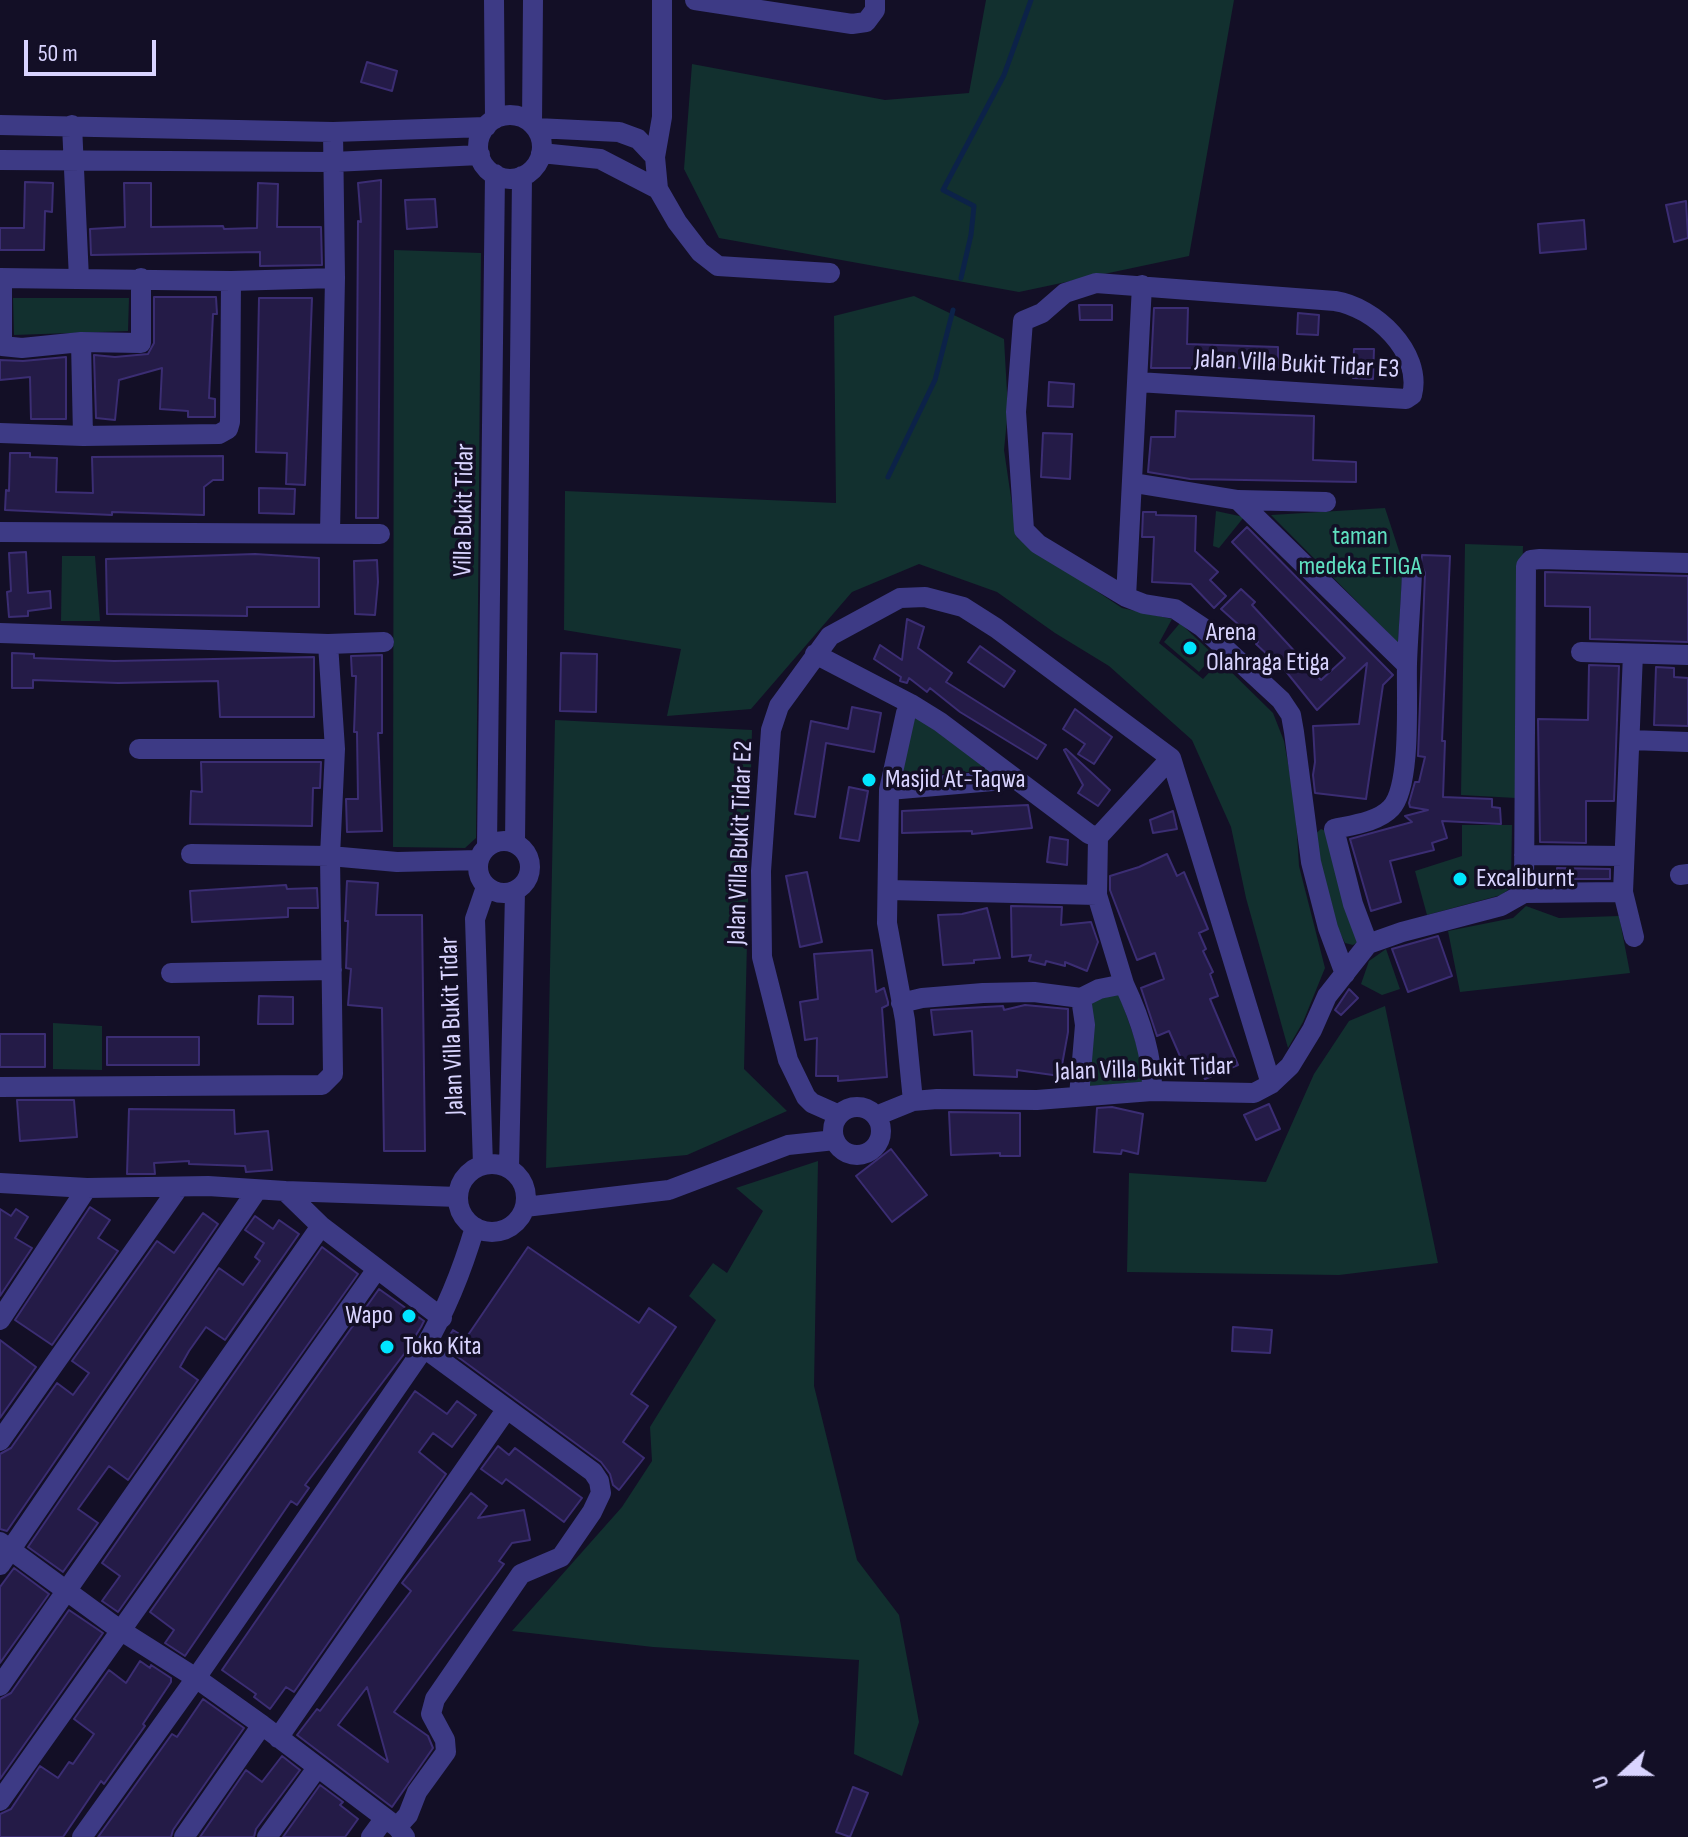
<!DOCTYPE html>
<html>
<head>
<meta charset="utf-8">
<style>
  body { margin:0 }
  #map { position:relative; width:1688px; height:1837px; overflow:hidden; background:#130f26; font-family:"Sofia Sans Condensed",sans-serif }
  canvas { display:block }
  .north { position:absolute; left:1584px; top:1733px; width:80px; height:80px; -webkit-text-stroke:6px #130f26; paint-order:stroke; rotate:249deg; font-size:22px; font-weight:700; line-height:32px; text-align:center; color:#d9d4ff }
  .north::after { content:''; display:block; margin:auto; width:28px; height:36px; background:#d9d4ff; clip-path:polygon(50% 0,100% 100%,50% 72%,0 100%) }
  .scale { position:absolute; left:24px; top:40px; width:132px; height:36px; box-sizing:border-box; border:4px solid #d9d4ff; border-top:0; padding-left:10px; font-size:24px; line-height:28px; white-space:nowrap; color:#d9d4ff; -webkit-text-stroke:6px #130f26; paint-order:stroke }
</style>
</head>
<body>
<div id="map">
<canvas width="1688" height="1837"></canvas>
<div class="north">U</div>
<div class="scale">50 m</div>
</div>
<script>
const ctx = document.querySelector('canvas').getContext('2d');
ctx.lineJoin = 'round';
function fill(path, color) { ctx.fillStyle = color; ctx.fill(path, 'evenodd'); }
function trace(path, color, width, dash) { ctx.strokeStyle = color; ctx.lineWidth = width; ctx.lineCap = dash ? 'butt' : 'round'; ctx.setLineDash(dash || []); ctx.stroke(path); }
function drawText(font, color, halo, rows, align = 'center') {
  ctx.font = font + ' "Sofia Sans Condensed",sans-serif'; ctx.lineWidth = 7; ctx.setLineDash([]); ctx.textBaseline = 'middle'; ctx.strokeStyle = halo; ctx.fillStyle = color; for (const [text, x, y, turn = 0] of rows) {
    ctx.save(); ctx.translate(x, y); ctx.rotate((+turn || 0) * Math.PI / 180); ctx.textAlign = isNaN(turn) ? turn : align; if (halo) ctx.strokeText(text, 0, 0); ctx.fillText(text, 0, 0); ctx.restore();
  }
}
fill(new Path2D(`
  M986,0h248l-45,256 -170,36 -300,-54 -35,-69 8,-105 193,36 84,-7z
  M394,250l87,3 -5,585 -11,10 -72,-1z
  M914,296l90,43 4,71 -4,40 13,88 105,70 50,11 -13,24 44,36 17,-18 53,52 11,28 11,61 4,64 26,102 -22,54 -15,26 -42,-150 -15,-71 -39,-87 -83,-74 -54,-33 -58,-41 -78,-28 -67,28 -101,117 -84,7 14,-67 -117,-19 1,-139 271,12 -2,-187z
  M13,298h116l-1,33 -114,4z
  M1385,508l18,55 -5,80 -127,-128z
  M1216,511l28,6 -25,31 -6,-2z
  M1465,544l58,2 -7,252 -55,-3z
  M62,556h33l5,65h-39z
  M1180,623l34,32 -15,17 -35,-30z
  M915,716l75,54 -90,8z
  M555,720l197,10 -8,339 43,42 -100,44 -141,13z
  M1462,825h50l-1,58 -3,7 -7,5 -74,20 -12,-44 47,-15z
  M1321,829l9,4 29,108 -6,4 -8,-2 -9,-18 -22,-90z
  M1526,906l33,12 60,-2 11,57 -170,19 -12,-61 65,-13z
  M1386,949l14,40 -18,6 -21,-11 8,-23z
  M1119,994l22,63 2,25 -53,4v-85z
  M1385,1006l53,257 -99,12 -212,-3 2,-99 137,9 48,-108 35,-53z
  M53,1023l49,3v44l-49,-1z
  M818,1161l-4,225 43,174 42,55 20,107 -17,54 -48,-22 5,-94 -206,-13 -141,-16 110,-124 30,-46 -2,-34 66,-107 -27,-24 24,-33 14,10 36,-62 -27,-23z`), '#12302f');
trace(new Path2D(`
  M961,278l10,-43 3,-29 -31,-16 61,-115 27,-75
  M888,477l47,-97 18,-70`), '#0c2248', 5);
const building = new Path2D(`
  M367,62l30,9 -5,20 -31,-9z
  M381,180l-3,338h-22l2,-297 3,1 -3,-39z
  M25,182l28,1 -1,29 -7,-1 -1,39h-44v-22h24z
  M124,183h27v44l72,-1 1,3 33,-1 1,-45 20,1 -1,43h44l1,38 -62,1v-14l-169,3 -1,-26 35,-2z
  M435,199l2,28 -30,2 -2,-29z
  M1686,201l2,37 -14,4 -8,-37z
  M1584,220l2,29 -46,4 -2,-29z
  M154,297h62l1,17h-4l-4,84 6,1v18h-27v-6l-28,-2 2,-41 -43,12 -4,40 -19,-2 -2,-63 21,2 33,-3 6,-11z
  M259,298h53l-7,187 -19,-1 1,-31 -31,-1z
  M1079,305h33v15h-32z
  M1154,308h34l-1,36 91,3v21h-127z
  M1298,313l21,2 -1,20 -21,-1z
  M1354,349h20l-1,30 -20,-1z
  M66,357v62h-35l-1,-42 -30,3v-20l23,1z
  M1049,382l25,2 -1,23 -25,-1z
  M1176,411l138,5 -1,44 43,2v20l-166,-3 -42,-7 3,-35h24z
  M1043,433l29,1 -2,45 -29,-2z
  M10,453h20v4l27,1 -1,34 37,1 -1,-36 131,-1v24h-10l-9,7v28l-92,-3v3l-107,-5 1,-20 3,1z
  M259,488l36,1 -1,25 -35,-1z
  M1143,512h13v3l40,1 -1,35 23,21 -8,8 16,16 -12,12 -23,-24 -39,-2 2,-45h-12z
  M1247,527l146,148 -10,10 -17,114 -51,-6 -2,-18 2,-13 -2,-36 46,-2 8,-61 -50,47 -45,-56 -2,3 -14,-13 2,-2 -37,-33 20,-20 14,13 -3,3 69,75 24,-22 -113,-116z
  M26,552l2,41 22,-2 1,17 -23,3v5l-19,1 -2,-25 4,-1 -2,-38z
  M255,554l64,4v49h-72v9l-140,-2 -1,-55z
  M1422,555l28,1 -8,185h3l-2,56 49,2v8l8,1 1,16 -59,-3 5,17 -15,5 2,7 -44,11 11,41 -30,9 -21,-72 62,-17 -7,-6 23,-6 -18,-3 -1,-4 6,-21h4l6,-25 -7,-1 7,-183 -4,-9z
  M377,560l1,22 -3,33 -20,-1 -1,-53z
  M1545,572l143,4v66l-98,-3v-32l-45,-1z
  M907,619l17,8 -6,21 34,25 -6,9 100,63 -9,14 -77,-47 -30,-24 -3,4 -18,-14 -2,5 -7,-2 1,-4 -27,-18 6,-14 22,15z
  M980,646l35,25 -11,16 -36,-25z
  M12,653l22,1v4l80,3 200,-4v60h-94l-2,-36 -100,2 -85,-3v8h-21z
  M561,653l36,1 -1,58 -36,-1z
  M382,655v78h-4l4,98 -35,1 -1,-33h12l-1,-67h-3l2,-56h-4l-1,-20z
  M1589,665l30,1 -5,135h-28v42l-46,-1 -2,-123 50,1z
  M1656,667l18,1v9l14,1v48l-34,-1z
  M852,707l29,6 -7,39 -48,-9 -11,74 -20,-3 16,-93 37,8z
  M1075,709l37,28 -18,27 -16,-10 7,-10 -22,-15z
  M1066,749l44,41 -12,16 -20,-13 5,-8 -19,-35z
  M201,762h120l-1,26h-7l-1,38 -122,-2 1,-33 11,1z
  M849,787l19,4 -9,50 -19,-3z
  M1028,805l4,23 -60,6v-3l-70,2v-22z
  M1173,811l4,18 -24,4 -3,-13z
  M1050,837l18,3 -1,25 -20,-3z
  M1167,854l10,22 7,-4 24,57 -9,4 7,16 -3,2 10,21 -3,2 8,22 -8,3 28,66 -33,14 -11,-20 -11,4 -14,-32 -12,5 -16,-48 23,-9 -9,-26 -18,7 -27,-70v-14l29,-9z
  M1557,868l53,1v10h-53z
  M807,872l15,70 -22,5 -14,-71z
  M347,881l31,2 -2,32h46l3,236h-41l-2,-143 -34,-3 3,-36 -5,-1 2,-47h-3z
  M286,885l1,4 30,-1 1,20h-30v9l-96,5 -2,-31z
  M1011,906l51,1 -1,18 30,-3 7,20 -11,29 -22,-9v4l-19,-5 -1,4 -16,-4 2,-6 -19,2z
  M987,908l13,50 -26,2v3l-31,2 -5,-50 24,-1z
  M1438,936l14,40 -44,16 -16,-43z
  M872,950l4,42 8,-4 4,14v3l-6,3 5,69 -49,4v-5h-22l1,-38 -12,2 -5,-38 18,-3 -4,-45z
  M1349,989l9,9 -17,17 -6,-5z
  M259,996l34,1v27h-35z
  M1025,1005l43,4v23l-8,44 -43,-6v7l-43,-2 -2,-44 -38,4 -3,-25 72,-4 1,4z
  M0,1034h45v33h-45z
  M107,1037h92v28h-92z
  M17,1100h57l3,37 -57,4z
  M1269,1104l11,25 -24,11 -12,-25z
  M1112,1107l31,7 -5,40 -16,-4 -1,4 -27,-2 3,-44z
  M129,1109l105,1 1,24 33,-3 4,39 -26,2 -1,-6 -56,-2v-3l-35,2 1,11h-28z
  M949,1112l71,1v43h-20v-3l-49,2z
  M891,1149l36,46 -35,27 -36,-46z
  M90,1207l20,13 -12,18 20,13 -66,94 -37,-25z
  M0,1209l11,7 5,-7 12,8 -13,21 17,10 -32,48z
  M203,1213l15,11 -211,307 -7,-2v-75l11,-6 46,-65 16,12 16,-22 -17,-12 85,-120 17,12z
  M255,1216l18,13 6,-9 20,14 -74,106 -19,-13 -17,24 -9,16 18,13 -70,100 -19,-14 -31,43 20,14 -35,49 -35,-25 191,-279 24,17 17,-24 -5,-4 9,-14 -19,-13z
  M322,1247l36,27 -240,338 -16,-11 18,-25 -18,-13z
  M528,1247l111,76 10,-15 27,19 -45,67 17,12 -25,36 21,16 -25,32 -6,-5 -3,-11 -9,-12 -158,-116 10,-16 13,8z
  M379,1289l45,32 -3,6 -17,27 -99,131 4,3 -12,17 -6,-4 -106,155 -20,-13 9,-13 -24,-18z
  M1233,1327l39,3 -2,23 -38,-2z
  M0,1340l36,27 -36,51z
  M415,1391l32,23 10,-13 19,14 -24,32 -19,-14 -14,19 27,22 -152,218 -8,-5 -16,22 -16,-12 2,-3 -34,-24z
  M498,1446l11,9 6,-7 67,50 -18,24 -58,-43 -4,5 -21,-15z
  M471,1493l16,13 -9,12 46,-8 6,30 -18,3 -13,18 5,3 -110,148 34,24 5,12 -41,59 -95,-72 20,-26 3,2 91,-120 -9,-8zM367,1687l21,75 -50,-37z
  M14,1568l35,26 -49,69v-76z
  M69,1610l34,23 -103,146v-80l11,-6z
  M140,1661l10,7 1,-3 20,13v4l-28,42 2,2 -41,58 -3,-3 -38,56h-63v-23l11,-5 29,-43 18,12 11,-16 4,2 21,-30 -20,-15 35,-49 17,13z
  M203,1699l41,29 -71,102 -2,7h-73l74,-103 5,3z
  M282,1756l18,14 -44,59 -2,8h-54l46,-67 16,12z
  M320,1785l23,17 -3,3 18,14 -13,18h-62z
  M853,1787l15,6 -18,44 -14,-5z`);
fill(building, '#241b47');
trace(building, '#3b2d73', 2);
trace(new Path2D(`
  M494,0l1,119
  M662,0v117l-7,40 3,32 19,33 23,30 18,14 112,7
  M695,0l157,24 14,-2 9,-12v-10
  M478 147a32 32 0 1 1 64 0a32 32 0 1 1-64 0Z
  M532,124l1,-124
  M0,125l333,7 153,-5
  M72,125l7,154
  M536,128l83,4 19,7 17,18
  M333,132l2,146
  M541,153l59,6 58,30
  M0,160l333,2 147,-7
  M0,278l231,3
  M2,278v68l20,2 59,-6 60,1v-65
  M81,342l2,94
  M1138,382l268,17 6,-4c11,-43 -38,-88 -77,-94l-239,-18 -31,10 -23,20 -19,8 -7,91 8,118 14,14 88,53 18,7 31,5 27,18 79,73 10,15 3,17 17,130 17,66 17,46
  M0,433l83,3 136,-2 9,-5 2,-7 1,-141 104,-3 -5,255
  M1134,483l104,17 88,2
  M1238,500l169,165
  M0,532l380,2
  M1126,597l16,-312
  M0,633l328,11 7,105 -5,107 -139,-2
  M328,644l56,-2
  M1581,652l107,3
  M815,654l96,50 29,18 149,112 9,3
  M1633,654l-10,238 11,45
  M1630,740l58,2
  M139,749h196
  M889,790l17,-77 5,-9
  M478 867a26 26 0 1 1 52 0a26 26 0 1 1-52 0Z
  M515,843l7,-667
  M487,847l8,-673
  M1524,855l100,1
  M1680,875l8,-1
  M889,890l208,5
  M1524,893l2,-327 5,-6 9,-1 148,4
  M1524,893l99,-1
  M1368,944l-15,-40 -19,-75c18,-4 44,-7 57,-21 21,-22 15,-113 16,-144 1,-31 4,-62 5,-92
  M171,973l161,-3
  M1124,984l-27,-89 1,-58 73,-79
  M901,1003l21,-5 61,-5 51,-1 47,6 18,-9 25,-5c15,32 29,71 28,107
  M0,1087l322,-2 11,-11 -3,-218 67,6 82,-2
  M1079,1096l6,-71 -4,-27
  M913,1101l-8,-81 -18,-97 2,-133 127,-11
  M833 1131a24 24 0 1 1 48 0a24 24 0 1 1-48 0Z
  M839,1115l-27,-12 -6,-6 -18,-37 -26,-103 -1,-86 10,-141 8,-24 51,-70 70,-38 25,-1 38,10 33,21 175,130 100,326
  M876,1116l37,-15 24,-2 100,1 115,-9 102,2 17,-9 19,-18 22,-36 15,-34 41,-52 34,-12 99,-26 23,-13
  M458 1198a34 34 0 1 1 68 0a34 34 0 1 1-68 0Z
  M483,1165l-8,-246 11,-32
  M509,1168l6,-276
  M0,1183l87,5 121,-2 77,5 36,35 121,92
  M285,1191l173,6
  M525,1207l144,-17 119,-45 47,-5
  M0,1320l87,-132
  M0,1441l179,-254
  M0,1542l120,88 76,48 66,47 135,102 8,10
  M0,1565l257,-375
  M0,1686l321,-460
  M278,1738l228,-328
  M0,1801l377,-532
  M397,1827l11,-12 9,-23 29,-40 -1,-12 -14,-26 4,-15 86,-125 40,-17 31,-45 9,-19 -2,-12 -6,-9 -169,-124
  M82,1837l114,-159 228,-330c23,-39 38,-77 51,-121
  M184,1837l78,-112
  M267,1837l50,-69
  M371,1837l14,-19`), '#3d3a85', 20);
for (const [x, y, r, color] of [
  [1190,648,8,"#00e5ff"],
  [869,780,8,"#00e5ff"],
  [1460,879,8,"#00e5ff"],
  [409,1316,8,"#00e5ff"],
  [387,1347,8,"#00e5ff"]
]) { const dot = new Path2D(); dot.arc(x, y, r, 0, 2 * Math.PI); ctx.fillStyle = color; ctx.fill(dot); trace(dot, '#130f26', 3); }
drawText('26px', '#d9d4ff', '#130f26', [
  ["Jalan Villa Bukit Tidar E3",1297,365,3],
  ["Villa Bukit Tidar",465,510,-89],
  ["Jalan Villa Bukit Tidar E2",741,843,-88],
  ["Jalan Villa Bukit Tidar",453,1026,-92],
  ["Jalan Villa Bukit Tidar",1144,1070,-2]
]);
drawText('26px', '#5fe0c0', '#130f26', [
  ["taman",1360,537],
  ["medeka ETIGA",1360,567]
]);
drawText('26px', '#d9d4ff', '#130f26', [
  ["Arena",1206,633],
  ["Olahraga Etiga",1206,663],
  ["Masjid At-Taqwa",885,780],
  ["Excaliburnt",1476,879],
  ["Wapo",393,1316,"right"],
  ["Toko Kita",403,1347]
], 'left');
</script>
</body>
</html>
